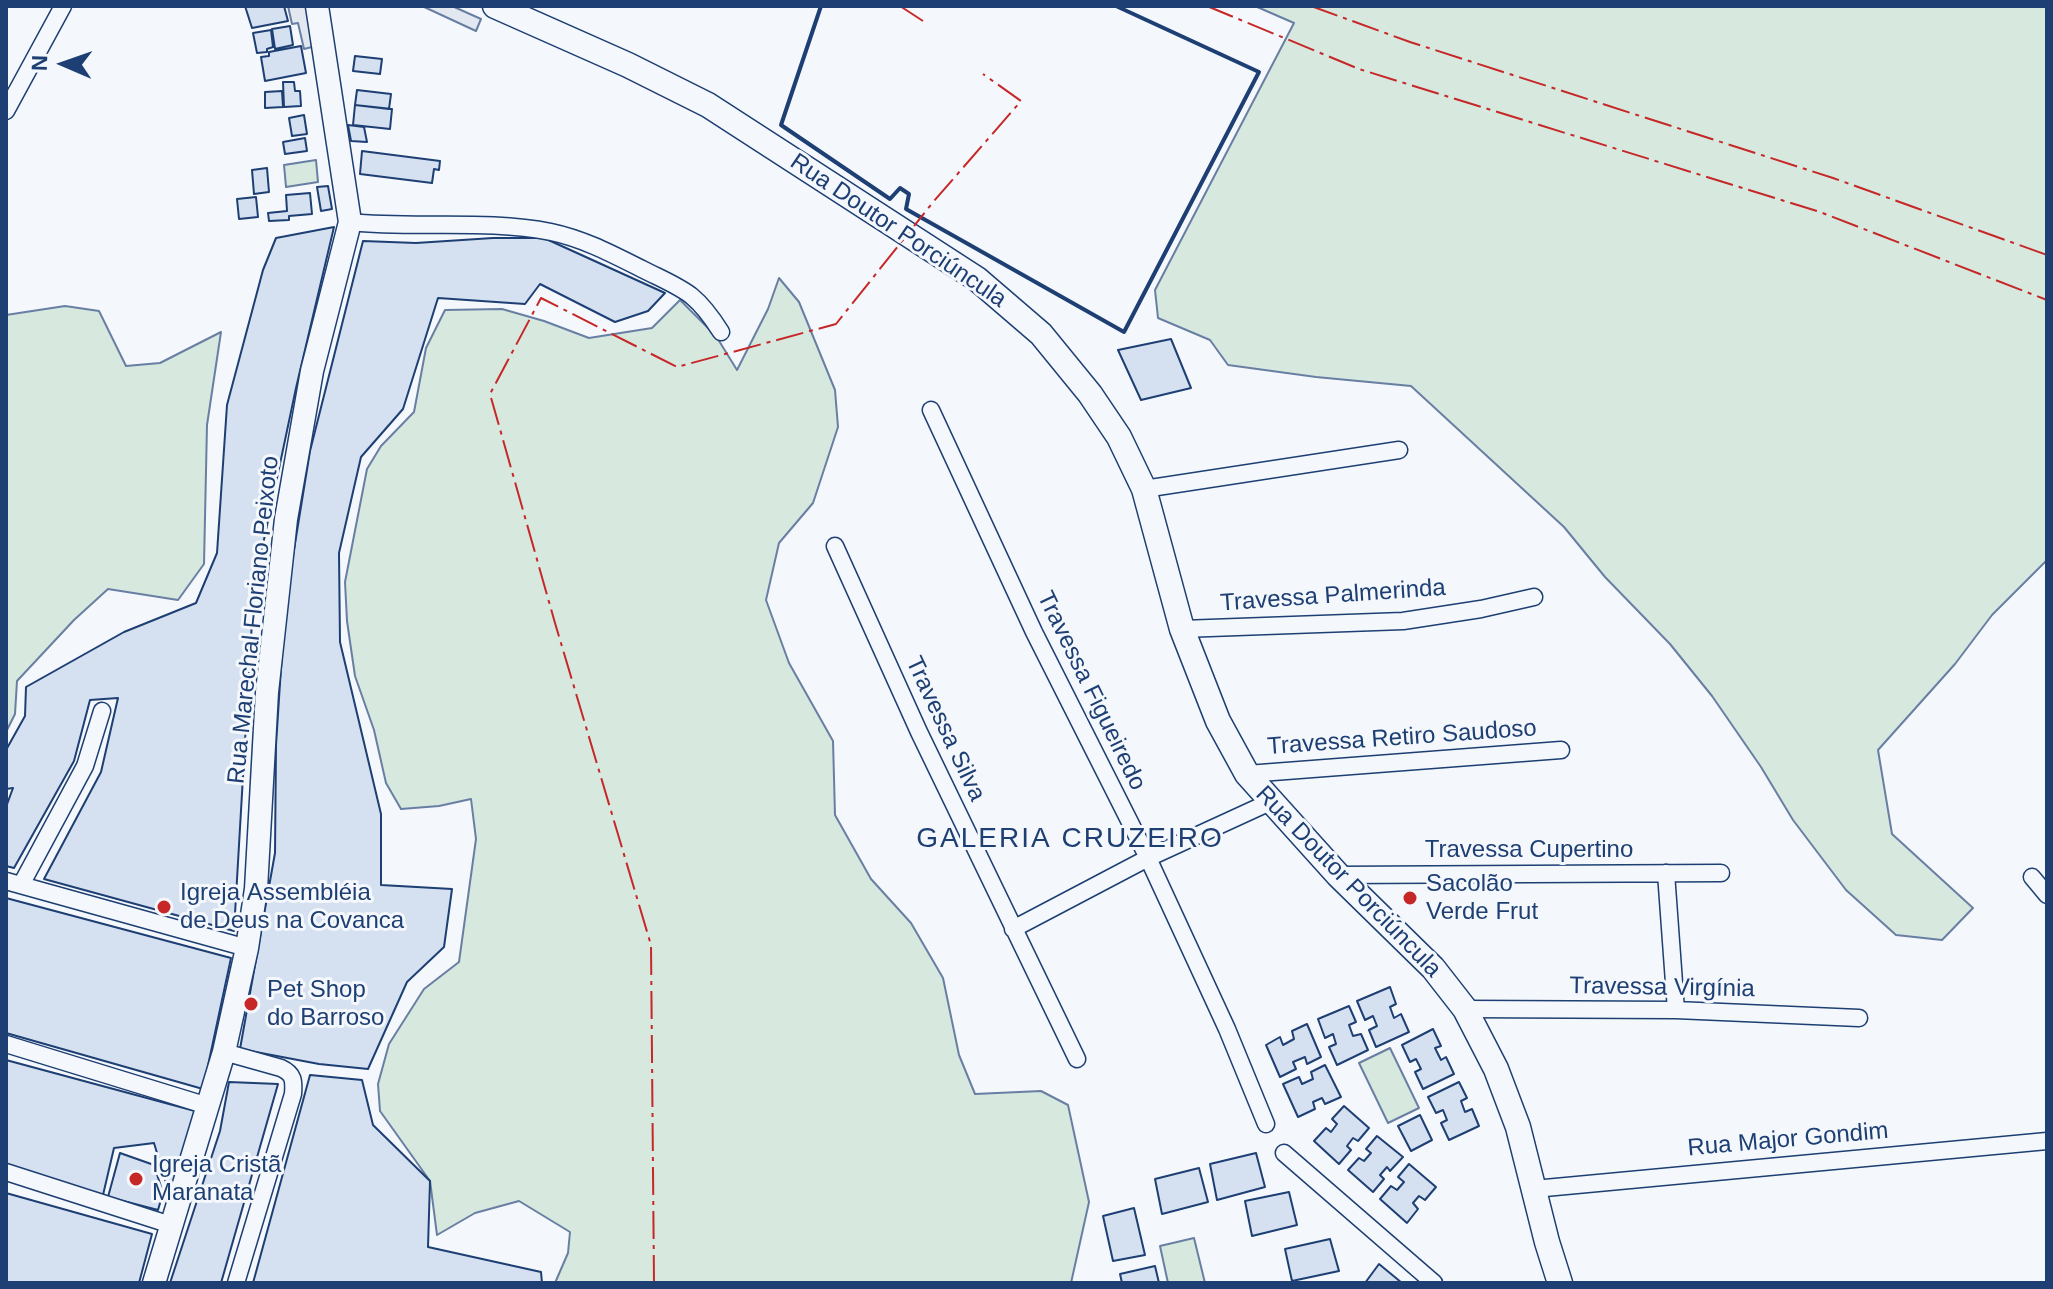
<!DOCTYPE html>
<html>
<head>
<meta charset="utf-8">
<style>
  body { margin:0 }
  #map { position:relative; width:2053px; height:1289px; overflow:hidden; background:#f4f7fb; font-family:Arial,sans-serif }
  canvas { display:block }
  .frame { position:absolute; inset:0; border:8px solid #1d3f73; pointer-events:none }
  .north { position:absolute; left:24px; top:24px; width:80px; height:80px; -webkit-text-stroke:6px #f4f7fb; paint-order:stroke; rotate:272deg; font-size:22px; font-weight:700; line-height:32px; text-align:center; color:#1d3f73 }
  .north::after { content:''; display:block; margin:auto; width:28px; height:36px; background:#1d3f73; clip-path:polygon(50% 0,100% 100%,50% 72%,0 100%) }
</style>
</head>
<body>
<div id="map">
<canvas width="2053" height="1289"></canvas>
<div class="frame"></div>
<div class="north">N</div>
</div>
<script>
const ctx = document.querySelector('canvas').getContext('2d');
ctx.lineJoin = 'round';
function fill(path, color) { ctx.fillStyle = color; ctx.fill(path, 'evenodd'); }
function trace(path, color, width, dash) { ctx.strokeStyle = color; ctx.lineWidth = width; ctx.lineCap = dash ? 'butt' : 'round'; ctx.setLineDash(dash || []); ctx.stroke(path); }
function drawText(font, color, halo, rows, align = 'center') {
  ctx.font = font + ' Arial,sans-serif'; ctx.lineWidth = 6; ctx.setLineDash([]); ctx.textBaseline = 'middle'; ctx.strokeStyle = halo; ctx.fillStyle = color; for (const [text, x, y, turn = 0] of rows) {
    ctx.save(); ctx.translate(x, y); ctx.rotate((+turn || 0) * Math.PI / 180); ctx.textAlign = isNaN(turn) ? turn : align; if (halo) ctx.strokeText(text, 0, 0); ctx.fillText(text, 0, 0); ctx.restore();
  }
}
const green = new Path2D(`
  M1255,6h792v554l-55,55 -37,49 -77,86 14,84 81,74 -31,32 -46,-5 -50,-45 -53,-70 -32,-53 -49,-71 -42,-52 -65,-67 -41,-50 -153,-141 -95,-9 -88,-12 -18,-25 -52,-22 -3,-28 139,-267z
  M316,160l2,22 -32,5 -2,-22z
  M779,278l20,24 36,88 3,37 -25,76 -34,40 -13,57 23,63 44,78 2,74 36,64 40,44 32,55 16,77 16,39 66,-3 27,14 21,97 -18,81h-516l13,-30 2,-21 -51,-31 -44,12 -38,22 -7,-54 -50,-70 -2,-27 11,-40 35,-55 35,-27 17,-123 -5,-40 -32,7 -38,3 -15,-26 -12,-53 -19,-54 -8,-55 -2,-39 22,-113 14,-23 33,-34 12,-64 19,-38 57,-1 42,12 45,17 63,-10 28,-28 36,36 21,34 31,-61z
  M65,306l34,5 27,55 34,-3 61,-31 -14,93 -3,139 -26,36 -70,-11 -34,31 -57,61 -2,33 -9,18v-417z
  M1390,1048l29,60 -31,15 -29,-60z
  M1194,1238l11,45h-37l-8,-37z`);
fill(green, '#d7e8df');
trace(green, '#687fa3', 2);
const parking = new Path2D(`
  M288,6h18l6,41 -8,2 -6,-26 -6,1z
  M422,6h30l29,13 -5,12z`);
fill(parking, '#e3e8f0');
trace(parking, '#687fa3', 2);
const building = new Path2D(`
  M245,6h39l4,15 -36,7z
  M290,26l3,19 -18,4 -3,-20z
  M271,30l2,17 -6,2v3l-10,1 -4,-20z
  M301,46l5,27 -41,8 -4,-24 8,-1v-4z
  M355,56l27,3 -2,15 -27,-3z
  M283,82h11l1,9h5l1,15 -17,1z
  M357,90l34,4 -2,15 -34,-4z
  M282,91l1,16 -18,1v-16z
  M355,105l37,4 -2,20 -37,-4z
  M304,115l3,19 -15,2 -3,-18z
  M348,125l16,2 3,15 -16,-1z
  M305,138l2,13 -22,3 -2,-12z
  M362,151l78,10 -1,9 -5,-1 -2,14 -72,-9z
  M267,168l2,24 -15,2 -2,-24z
  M328,186l4,23 -11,2 -4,-24z
  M310,193l2,21 -23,2v4l-20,1 -1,-8 19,-2 -1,-16z
  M256,197l2,20 -19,2 -2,-20z
  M334,227l-38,161 -42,199 -20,344 -190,-52 57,-107 17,-74 -28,2 -16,61 -60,107 -8,-2v-59l7,-19 -7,1v-39l19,-34 1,-29 98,-55 72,-29 21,-50 10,-148 36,-135 13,-32z
  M493,238h51l121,55 -17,18 -33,11 -75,-38 -15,20 -87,-6 -35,111 -42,48 -22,96 1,89 41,172v71l71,4 -8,58 -37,35 -39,87 -49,-5 -79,-15 35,-196 1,-108 9,-140 25,-154 53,-210 53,2z
  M1171,339l20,49 -50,12 -23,-50z
  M6,898l225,60 -28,131 -197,-56z
  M1390,987l6,17 -6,3 4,11 7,-4 8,18 -33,15 -7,-17 8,-4 -4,-10 -8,4 -8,-19z
  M1349,1006l7,16 -7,3 4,11 8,-2 7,16 -31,15 -8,-18 7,-3 -3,-10 -8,4 -7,-19z
  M1307,1024l14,33 -14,7 -2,-7 -12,5 3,7 -16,8 -14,-32 14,-8 3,8 11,-6 -2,-8z
  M1433,1029l8,17 -6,2 6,12 5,-3 8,17 -31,15 -8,-17 6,-3 -5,-10 -6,3 -8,-17z
  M6,1060l189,51 -25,85 -16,-53 -40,5 -11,47 -97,-30z
  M1325,1065l16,32 -16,7 -3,-6 -9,4 2,7 -17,8 -15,-33 16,-7 3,7 11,-5 -2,-7z
  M310,1075l52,5 11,45 57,56 -2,66 113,25 1,11h-289z
  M229,1082l49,2 -57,199h-51l50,-152z
  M1459,1082l8,16 -6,3 4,11 7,-3 7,17 -30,14 -8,-17 6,-3 -4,-10 -7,3 -8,-16z
  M1344,1106l25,22 -11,13 -5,-3 -6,8 4,4 -12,14 -25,-23 12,-13 5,4 6,-8 -5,-5z
  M1420,1115l12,25 -21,11 -13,-25z
  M1377,1136l26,21 -13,14 -3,-4 -7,8 4,4 -11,13 -25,-22 11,-12 5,3 7,-8 -5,-4z
  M120,1153l34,12 9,28 -5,17 -50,-13z
  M1256,1153l9,34 -48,13 -7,-36z
  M1409,1164l27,23 -11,13 -6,-4 -6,7 5,6 -11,14 -27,-24 11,-13 6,4 7,-8 -6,-5z
  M1199,1168l9,34 -46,12 -7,-35z
  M1289,1192l8,33 -45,11 -7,-35z
  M6,1193l146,41 -13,49h-133z
  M1134,1208l11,47 -32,6 -10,-45z
  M1330,1239l9,32 -47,10 -7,-32z
  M1379,1264l23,19h-37z
  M1155,1266l4,17h-37l-2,-9z`);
fill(building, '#d5e0f0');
trace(building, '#1d3f73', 2);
const street = new Path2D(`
  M6,111l57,-105
  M350,222c66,7 136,-3 201,10 33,7 61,22 91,37 42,21 53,22 79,63
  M931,410l103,222 114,226 79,171 39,95
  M1144,489l255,-39
  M835,546l84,186 158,327
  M1182,629l221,-8 78,-12 53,-12
  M1247,774l314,-24
  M1666,873l10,137
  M1338,875l383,-2
  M2032,877l15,18
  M6,881l241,67
  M21,885l64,-119 17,-55
  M1013,929l135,-71 122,-56
  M1465,1009l211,1 183,8
  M6,1044l202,62
  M224,1052l57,16c13,6 13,13 12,26l-57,189
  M1284,1153l150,130
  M6,1172l165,53
  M1534,1189l513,-48`);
const secondary = new Path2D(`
  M154,1283l70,-231 23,-104 9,-59 11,-197 19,-173 26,-148 38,-149 -33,-216`);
const primary = new Path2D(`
  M495,6l133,59 80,40 269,174 64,55 49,60 29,43 25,52 38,140 36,92 29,53 91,101 95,93 32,41 31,60 22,58 29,115 13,41`);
trace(street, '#1d3f73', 19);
trace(secondary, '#1d3f73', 25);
trace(primary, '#1d3f73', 27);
trace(street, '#f4f7fb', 16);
trace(secondary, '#f4f7fb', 22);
trace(primary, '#f4f7fb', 24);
trace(new Path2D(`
  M821,6l-40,119 109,74 10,-11 9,6 -3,15 218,123 135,-260 -143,-66`), '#1d3f73', 4);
trace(new Path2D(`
  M900,6l23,15
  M1207,6l152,63 461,143 227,88
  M1311,6l99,36 423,136 214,77
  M654,1283l-3,-338 -96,-322 -65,-229 51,-96 136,69 159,-43 98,-123 87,-100 -38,-27`), '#c62828', 2, [28, 6, 4, 6]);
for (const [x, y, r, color] of [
  [1410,898,8,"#c62828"],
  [164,907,8,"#c62828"],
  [251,1004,8,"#c62828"],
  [136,1179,8,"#c62828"]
]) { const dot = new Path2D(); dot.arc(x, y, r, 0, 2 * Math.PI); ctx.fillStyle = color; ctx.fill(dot); trace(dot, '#f4f7fb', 3); }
drawText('24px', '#1d3f73', '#f4f7fb', [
  ["Rua Doutor Porciúncula",898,231,34],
  ["Travessa Palmerinda",1333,596,-4],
  ["Rua Marechal Floriano Peixoto",254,620,-84],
  ["Travessa Figueiredo",1091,691,64],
  ["Travessa Silva",945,729,65],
  ["Travessa Retiro Saudoso",1402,738,-4],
  ["Travessa Cupertino",1529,850],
  ["Rua Doutor Porciúncula",1348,882,46],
  ["Travessa Virgínia",1662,988,1],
  ["Rua Major Gondim",1788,1140,-5]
]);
drawText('24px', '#1d3f73', '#f4f7fb', [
  ["Sacolão",1426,884],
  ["Verde Frut",1426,912],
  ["Igreja Assembléia",180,893],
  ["de Deus na Covanca",180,921],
  ["Pet Shop",267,990],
  ["do Barroso",267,1018],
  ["Igreja Cristã",152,1165],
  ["Maranata",152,1193]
], 'left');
ctx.letterSpacing = '2px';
drawText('28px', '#1d3f73', '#f4f7fb', [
  ["GALERIA CRUZEIRO",1070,839]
]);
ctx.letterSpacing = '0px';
</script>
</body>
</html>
